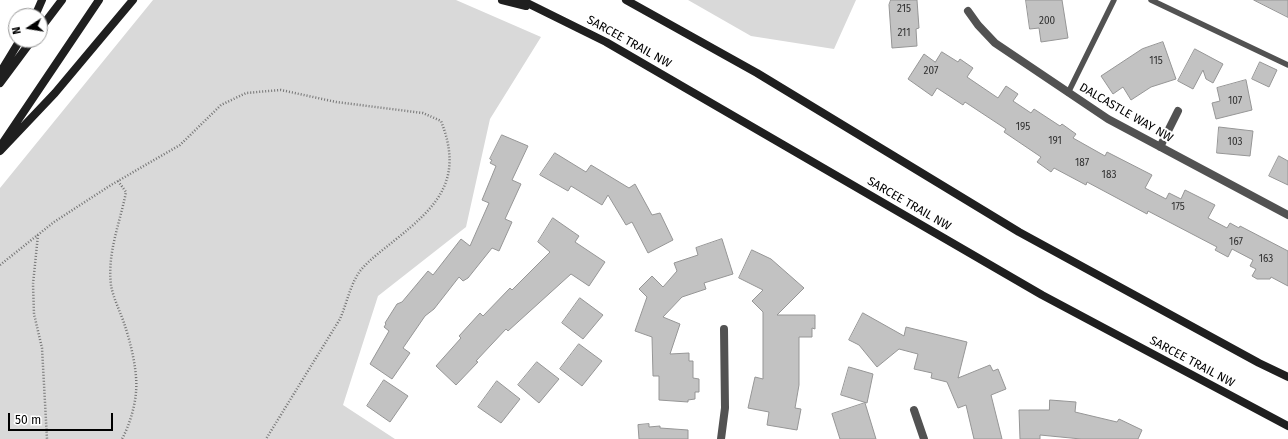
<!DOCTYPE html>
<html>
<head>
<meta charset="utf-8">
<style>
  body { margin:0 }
  #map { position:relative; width:1288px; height:439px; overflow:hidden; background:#fff; font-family:"Fira Sans",sans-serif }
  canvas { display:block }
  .north { position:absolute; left:8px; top:8px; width:40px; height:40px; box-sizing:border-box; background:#fff; border:1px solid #999; border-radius:50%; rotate:258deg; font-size:11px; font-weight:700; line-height:16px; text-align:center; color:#000 }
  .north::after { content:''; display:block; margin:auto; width:14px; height:18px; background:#000; clip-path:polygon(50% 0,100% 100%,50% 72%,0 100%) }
  .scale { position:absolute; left:8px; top:413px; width:105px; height:18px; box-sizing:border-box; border:2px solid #000; border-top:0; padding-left:5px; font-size:12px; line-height:14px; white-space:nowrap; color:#000; -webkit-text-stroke:3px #fff; paint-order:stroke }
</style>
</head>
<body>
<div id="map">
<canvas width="1288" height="439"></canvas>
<div class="north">N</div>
<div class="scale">50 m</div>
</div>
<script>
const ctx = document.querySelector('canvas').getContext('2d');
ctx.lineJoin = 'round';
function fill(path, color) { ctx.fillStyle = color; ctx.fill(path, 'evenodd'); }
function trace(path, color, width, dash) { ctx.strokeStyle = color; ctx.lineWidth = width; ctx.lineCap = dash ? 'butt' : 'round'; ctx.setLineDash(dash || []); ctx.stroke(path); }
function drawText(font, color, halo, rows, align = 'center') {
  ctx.font = font + ' "Fira Sans",sans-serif'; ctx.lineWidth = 4; ctx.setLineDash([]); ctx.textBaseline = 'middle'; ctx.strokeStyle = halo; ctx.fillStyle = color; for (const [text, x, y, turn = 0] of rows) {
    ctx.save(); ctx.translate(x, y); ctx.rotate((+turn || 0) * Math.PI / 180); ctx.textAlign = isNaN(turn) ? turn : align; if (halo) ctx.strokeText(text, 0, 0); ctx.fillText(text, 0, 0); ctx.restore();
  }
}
fill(new Path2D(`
  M153,0h303l85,37 -51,82 -24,108 -88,69 -35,109 52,34h-395v-251z
  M688,0h168l-22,49 -83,-13z`), '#d9d9d9');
const building = new Path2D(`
  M891,0h26l2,28 -3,1 1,17 -25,2 -3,-43z
  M1026,0h36l6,38 -27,4 -2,-14 -9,1z
  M1254,0h34v17z
  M1163,42l13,37 -25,8 -20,13 -8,-13 -10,7 -12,-18 41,-27z
  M1195,49l28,15 -10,19 -7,-4 -3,-9 -10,19 -15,-8z
  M942,52l16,10 2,-3 13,9 -6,9 31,21 8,-12 12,8 -5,7 18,12 3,-4 26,17 2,-2 14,10 -3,4 32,18 2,-4 45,23 -7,13 21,11 3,-6 12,6 4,-9 30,15 -7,13 19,10 3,-5 9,5 1,-2 48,25v35l-17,-9 -1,2h-13l-5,-3 4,-7 -6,-3 3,-6 -21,-11 -4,8 -13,-7 2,-3 -69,-36 -1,3 -60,-32 -1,3 -32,-17 -3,4 -14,-10 4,-5 -37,-25 2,-3 -41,-27 -2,3 -26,-17 -5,8 -24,-17 16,-25 11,8z
  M1260,62l17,8 -8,17 -17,-8z
  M1246,80l6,30 -36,9 -4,-16 8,-2 -3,-13z
  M1219,127l34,4 -3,25 -33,-3z
  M502,135l26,11 -16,34 9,4 -16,35 7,3 -13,29 -7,-3 -24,30 -5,3 -4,-4 -25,32 -9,7 -22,32 7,5 -18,26 -22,-15 19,-33 -5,-4 2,-3 -1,-1 12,-19 5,-2 26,-31 5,4 28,-36 9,7 19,-43 -7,-3 14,-34 -6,-3 2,-3 -2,-1z
  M555,153l31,19 5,-7 38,23 6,-4 17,31 8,-2 13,27 -25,13 -16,-31 -6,3 -18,-30 -6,10 -31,-19 -3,5 -28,-16z
  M1279,156l9,5v24l-19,-9z
  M553,218l26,18 -4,6 30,20 -16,24 -18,-12 -63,57 -2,-2 -30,32 2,1 -22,23 -20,-19 25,-28 -2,-2 21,-23 3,3 27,-28 2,2 38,-38 -12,-10z
  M722,239l11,35 -29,9 2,6 -24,8 -19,20 17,7 -10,30 19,-1v8h4v17l6,1v13h-4v7l-7,1v2l-29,-2v-24h-6l-1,-39 -17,-6 12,-34 -8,-8 13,-13 11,11 14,-16 -3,-8 24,-8 -2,-7z
  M752,250l19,9 33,29 -27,27h38v14l-3,-1v9h-13v48l-4,23 6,1 -4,21 -30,-5 2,-13 -21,-4 7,-31 8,2v-67l-11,-11 11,-11 -24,-12z
  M580,298l23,17 -20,24 -21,-16z
  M863,313l41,23 2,-9 61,15 -9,36 32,-13 3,6 5,-2 8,20 -15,6 11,44h-28l-8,-34 -8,3 -11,-26 -16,-4 1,-5 -18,-4 4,-15 -19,-5 -22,18 -18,-22 -10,-5z
  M579,344l23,17 -20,25 -22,-17z
  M537,362l22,17 -20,24 -21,-18z
  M849,367l24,7 -6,29 -26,-8z
  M384,380l24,16 -18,26 -23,-16z
  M497,381l23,18 -19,24 -23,-16z
  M1050,400l26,2 -1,10 42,10 2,-3 23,11 -4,9h-57l-41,-4v4h-20l-1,-29h30z
  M865,403l11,36h-36l-8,-25z
  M649,424v3l11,-1v2l28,2v9h-49l-1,-14z`);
fill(building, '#c2c2c2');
trace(building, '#969696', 1);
trace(new Path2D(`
  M118,181l8,11c-6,31 -19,61 -15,93 2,13 10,28 14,41 6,18 13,47 11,66 -1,15 -7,34 -14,47
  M38,235l-5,49 1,30 8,34 5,91
  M0,265l54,-43 57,-37 69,-40 41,-40 25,-12 35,-3 55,12 87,11 18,8c23,58 -3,85 -46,119 -12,10 -25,19 -35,31 -10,14 -13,32 -20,48l-74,120`), '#747474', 2.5, [1, 2]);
trace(new Path2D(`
  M1151,0l137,65
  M1068,93l46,-93`), '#525252', 5.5);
trace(new Path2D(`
  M968,11l10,14 17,18 113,76 180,96
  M1160,147l18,-36
  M914,410l10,29
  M721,439l4,-31 -1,-79`), '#525252', 8);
trace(new Path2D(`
  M502,0l24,6
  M521,0l85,42 436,253 246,131
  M626,0l131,73 262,159 240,131 29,14
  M35,16l7,-16
  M40,29l22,-29
  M0,73l20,-33
  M0,83l32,-43
  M2,144l97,-144
  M0,151l55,-58 78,-93`), '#1f1f1f', 8);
drawText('10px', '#303030', null, [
  ["215",904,9],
  ["200",1047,21],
  ["211",904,33],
  ["115",1156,61],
  ["207",931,71],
  ["107",1235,101],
  ["195",1023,127],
  ["191",1055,141],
  ["103",1235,142],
  ["187",1082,163],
  ["183",1109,175],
  ["175",1178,207],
  ["167",1236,242],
  ["163",1266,259]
]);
drawText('12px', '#000', '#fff', [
  ["SARCEE TRAIL NW",629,42,29],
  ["DALCASTLE WAY NW",1126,113,30],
  ["SARCEE TRAIL NW",909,204,30],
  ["SARCEE TRAIL NW",1192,362,28]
]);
</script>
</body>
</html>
